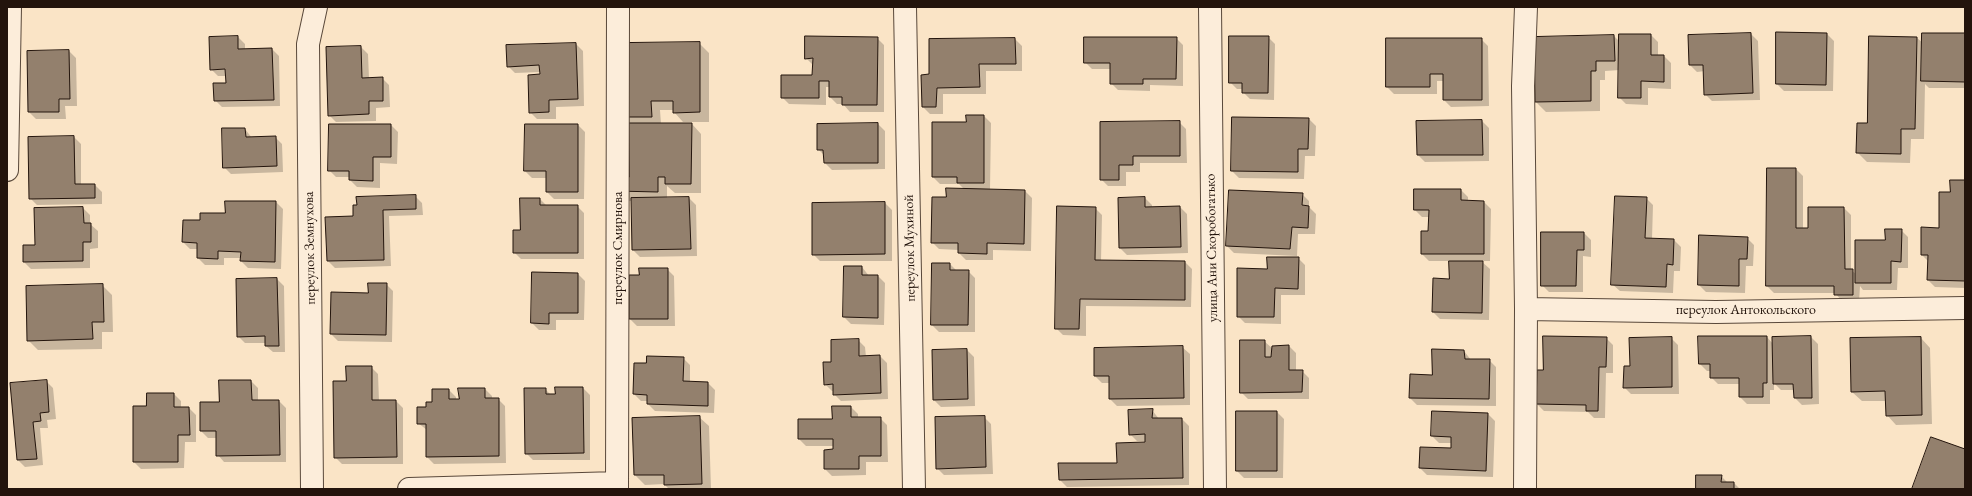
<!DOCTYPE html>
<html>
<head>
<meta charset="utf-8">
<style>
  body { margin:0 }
  #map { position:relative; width:1972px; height:496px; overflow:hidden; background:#fae4c6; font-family:"EB Garamond",serif }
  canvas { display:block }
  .frame { position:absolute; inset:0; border:8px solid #23140c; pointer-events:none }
</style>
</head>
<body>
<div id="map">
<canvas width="1972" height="496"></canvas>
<div class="frame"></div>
</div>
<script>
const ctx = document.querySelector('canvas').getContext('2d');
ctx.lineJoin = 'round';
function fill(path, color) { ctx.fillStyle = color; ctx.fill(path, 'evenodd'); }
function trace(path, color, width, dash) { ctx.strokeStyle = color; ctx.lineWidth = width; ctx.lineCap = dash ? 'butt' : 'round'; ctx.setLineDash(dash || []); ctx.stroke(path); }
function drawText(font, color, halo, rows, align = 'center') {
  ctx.font = font + ' "EB Garamond",serif'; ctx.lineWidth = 4; ctx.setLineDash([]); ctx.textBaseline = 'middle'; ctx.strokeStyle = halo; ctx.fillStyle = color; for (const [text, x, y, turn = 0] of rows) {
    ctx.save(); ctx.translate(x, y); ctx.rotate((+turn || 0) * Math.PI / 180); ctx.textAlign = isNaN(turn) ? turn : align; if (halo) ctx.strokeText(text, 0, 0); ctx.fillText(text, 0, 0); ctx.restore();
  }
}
fill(new Path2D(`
  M1751,34l7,7 2,59 -48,1 -7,-7v-23l-8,1 -7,-7z
  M1827,34l7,7 -1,50h-49l-7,-7z
  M1965,34v54h-36l-4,-4 -1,55h-13l-1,24 -43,-1 -10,-10 11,-28 49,-86 6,5z
  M1651,35l7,7v14h6l7,7v26l-23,-1v17l-22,-1 -7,-7 1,-27 -15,1v9h-5v31l-54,1 -10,-10 -1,-64 79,-2 6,6z
  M238,37l7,7v6l27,-1 7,7 1,50 -58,1 -7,-7 12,-16 -1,-8h-8l-7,-7z
  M1268,37l7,7 -1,56 -24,-1 -7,-7v-3h-6l-7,-7z
  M877,38l7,7v67h-34l-7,-8h-6l-7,-7v-10h-4v18l-37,-1 -7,-7 31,-21v-11l-7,-7z
  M1176,38l7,7v41l-33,-1v6l-32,-1 -7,-7v-14h-19l-7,-7z
  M1015,39l7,7v25h-36v23h-43v20h-13l-7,-7 7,-32z
  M1387,39h94l7,7 1,60 -38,1 -7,-7v-19h-7v13h-43l-7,-7z
  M699,43l10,10v69h-26l-9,-10v-2h-14l1,14h31l9,10v59h-26l-8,-7v13l22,-1 7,7 1,51 -57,1 -7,-7 -1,-49h-6l4,-23v-52l-9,-10z
  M576,44l7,7 1,55 -28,1v12h-19l-7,-7 11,-40 -26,1 -7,-7z
  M361,47l7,7 1,24h13l7,7 1,22 -14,1v13l-40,1 -7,-7z
  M69,51l7,7 1,48h-12l1,13h-30l-7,-7 -1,-60z
  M984,116l7,7 -1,67 35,1 7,7 -1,53 -38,-1v10h-27l-7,-7v-3l-20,-1 -7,-7 15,-44 17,-9 -5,-5h-19l-7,-7 34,-54z
  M1309,119l7,7 -1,30h-10l-1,23 -65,-1 -7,-7z
  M1482,121l7,7v33l-64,1 -7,-7z
  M1179,122l7,7 1,34h-47v9h-14v14h-18l-7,-7v-56z
  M878,124l7,7v38l-53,1 -7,-7 -1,-8 -6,-6z
  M391,125l7,7 -1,32 -17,-1v25l-23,-1 -7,-7v-3h-14l-7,-7z
  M578,125l7,7 -1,67h-30l-7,-7v-14h-15l-7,-7z
  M245,129l7,9 23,-1 7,7 1,28 -52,2 -7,-7z
  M74,137l7,7v41h14l7,7v12l-65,1 -7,-7z
  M1768,169h28l7,7v53h6v-21h35l7,7v55l5,4 30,-33 15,-11 7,7v31h-10l-1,22h-34l-3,-4 -1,16 -17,-1 -7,-8h-61l-7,-7z
  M1965,181v107l-30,-1 -7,-7 1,-18 -7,-7 18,-26 11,-36z
  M1461,190l7,7v4l16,1 7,7 -1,52h-9l9,8 -1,51 -49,-1 -7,-7 17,-32v-19h-21l-7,-7 7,-22 1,-15h-8l-7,-7z
  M1302,194l7,7v6l7,7 -1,20h-17l-1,22 -63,-3 -7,-7z
  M415,196l7,7 1,12 -34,1 2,50 -56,2 -7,-7 26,-44z
  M1145,198l7,7v3l28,-1 7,7 1,39 -61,2 -7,-7 -1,-49z
  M1646,198l7,7 -1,34 22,1 7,7 -1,24h-6l-1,22 -53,-2 -8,-7z
  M540,199l7,7h30l7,7v46h-63l-7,-7 7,-21z
  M276,202l7,7 -2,60 -33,-1 -7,-7 1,-3h-18v7h-19l-7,-7v-9h-8l-7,-7 1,-21h17z
  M885,203l7,7v51h-72l-7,-7z
  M83,208l7,7v9l8,7v17l-8,1v19l-59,1 -7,-7z
  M1095,208l7,7 -1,46 84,1 7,7 -1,38 -105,-1v30l-23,-1 -7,-7z
  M1584,233l7,7v17l-8,-1v36h-34l-7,-7z
  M1747,238l7,7 -1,21h-7l-1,27 -39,-1 -7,-7z
  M1298,258l7,7v30h-24v29l-36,-1 -7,-7 30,-46z
  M950,264l7,7h11l7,7v54h-36l-7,-7z
  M862,267l7,9h9l7,7 -1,42 -33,-1 -7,-7z
  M667,269l7,7 1,50h-38l-7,-7v-43h10z
  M533,273l45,1 7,7 -1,39h-28v10h-17l-7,-7z
  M277,279l7,7 1,66h-12l-7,-6v-3h-21l-7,-7z
  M386,284l7,7 -1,51 -54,-1 -7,-7 1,-41 37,1z
  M102,285l10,10 1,37h-11v17l-64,1 -10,-10z
  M1699,337h68l6,7 38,-7 7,7 1,60 -17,1 -7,-7 -1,-8h-13l-7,-7v7h-4v14h-23l-7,-7v-13h-22l-7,-7v-6h-4l-7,-7z
  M1606,338l7,7v28h-7l-1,45h-11l-6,-6 -44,-1 -7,-7 1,-33h6z
  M1671,338l7,7 1,49h-48l-7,-7 7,-20z
  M1921,338l9,10 2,76 -36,1 -9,-10v-14h-25l-10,-9z
  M858,340l7,7 1,10 14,-1 7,7 1,36 -47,2 -7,-7v-3h-2l-7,-7 7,-21z
  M1264,341l9,8 16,-3 7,7v18h6l7,7v21h-61l-7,-7z
  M1182,347l8,7v51l-73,1 -7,-7v-16h-8l-7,-7z
  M967,350l7,7 1,49 -34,1 -7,-7 -1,-49z
  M1464,351l7,9h18l7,7v39l-79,-1 -7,-7 23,-22z
  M683,358l7,7v17l18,1 7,7 -1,23 -59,-2 -7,-7v-3h-7l-7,-7 13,-30z
  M371,367l7,7 1,27h17l7,7v56h-61l-7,-7 12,-75z
  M46,381l7,7 3,31 -9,1 1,8h-8l3,37 -18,2 -7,-7z
  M251,381l7,7v13h21l7,7v54h-62l-6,-7 -1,-17h-9l-7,-7z
  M583,388l7,7v65h-57l-7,-7 19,-64 6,6z
  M485,389l7,7v3h6l7,7 1,57 -72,1 -7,-7v-27l-9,-7 9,-15 22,-18 7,7v3z
  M174,394l7,7v7h8l7,7v27h-11l-1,26 -43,1 -7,-7 13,-55z
  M851,407l7,7v4h22l7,7 1,37h-22v13l-34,1 -7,-7 9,-19v-4h-28l-7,-7 34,-19z
  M1152,410l7,9h23l7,7v59l-122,2 -7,-7 58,-16 28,-21v-2h-9l-7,-7z
  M1277,412l7,7 -1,59h-39l-7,-7z
  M1488,414l7,7 -2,56 -66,-2 -7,-7 32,-19v-6h-13l-7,-7z
  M699,417l10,9 2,63h-42l-5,-5 -19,1 -10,-10 -2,-56z
  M984,417l7,7 2,50 -49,1 -7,-7z
  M1721,476l7,7h6l6,6h-43z`), '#0003');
const building = new Path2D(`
  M1776,32l51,1 -1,52 -50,-1z
  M1751,33l2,60 -49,2 -1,-30h-14l-1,-30z
  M1922,33h43v49l-44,-1z
  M1619,34h32v21h13v27l-23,-1v17h-23z
  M1614,35l1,26h-19v10h-5v30l-56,1 -1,-65z
  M238,36v13l34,-1 2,52 -60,1 -1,-18h13l-1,-14 -15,1 -1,-33z
  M805,36l73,1 -1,68h-35v-8h-13v-16h-10v17h-38v-23h31l1,-17 -8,1z
  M1229,36h40l-1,57h-26v-10h-13z
  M1869,36l48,1 -2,92h-14v25l-45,-1 1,-30h10z
  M1084,37h93l-1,42h-33v5h-33v-21h-26z
  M1015,38l1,26h-37l1,23 -43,1 -1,19h-14l-1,-32 8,-1v-35z
  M1386,38h96v62h-39v-26h-13v13h-44z
  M700,42v70l-27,1v-12h-22l1,16h-32l5,-74z
  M576,43l2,56 -29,1v12l-20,1 -1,-38 12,-1 -1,-9 -32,2 -1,-22z
  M361,46l1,32 21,-1v24h-14v13l-41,2 -2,-69z
  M69,50l1,49h-11v13h-31l-1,-61z
  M966,115h18v68h-27v-6h-25v-55h34z
  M1232,117l77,1 -1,31h-10v23l-67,-1z
  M1482,120l1,35h-66l-1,-34z
  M1180,121v35h-47v9h-14v15h-19v-58z
  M629,123h63l-1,61h-26v-7h-7v15l-42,-1v-14h13z
  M878,123v40h-54l-1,-13h-6v-26z
  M329,124h62v33h-18v24l-24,-1v-9h-21z
  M525,124h53v68h-32v-21h-22z
  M222,128h23l1,9 30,-1 1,30 -54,2z
  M74,136l1,48h20v14l-66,1 -1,-62z
  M1767,168h29v60h12v-21h36l1,62h8v26h-19v-9h-68z
  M1950,180h15v101l-38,-1 1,-25h-7v-28l18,1v-36h11z
  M946,188l79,2 -1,54 -37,-1v11l-29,-1v-10h-27l1,-46h14z
  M1414,189h47v11l23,1v53h-63v-23h7l1,-21h-15z
  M1229,190l74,3 -1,12 7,1 -1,22 -16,-1 -2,22 -64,-3z
  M416,195v14l-33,1 1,50 -57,1 -2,-44 28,-1v-11h4l-1,-8z
  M1615,196l32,1 -2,41 29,1 -1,26 -6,-1 -1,23 -55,-2z
  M689,197l2,52 -59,1 -1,-52z
  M1145,197v10l35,-1 1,41 -62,1 -1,-50z
  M520,198h20v7h38v48h-65v-23h7z
  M225,201h51l-1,61 -35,-1 1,-9 -23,-1v8l-21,-1v-15l-15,-1 1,-22h17v-7h25z
  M885,202v52l-73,1v-52z
  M1057,206l39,1 -1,53 90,1v39l-105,-1 -1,30h-24z
  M83,207l1,16h7v19h-8v19l-60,1v-17h12l-1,-37z
  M1885,229h17l-1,33 -10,-1v22h-36v-43h30z
  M1541,232h43v18h-7l-1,36h-35z
  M1699,235l49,2 -1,22h-8v27l-41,-1z
  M1267,257h32l-1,32 -23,-1 -1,29h-37v-49l30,1z
  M1449,261h34l-1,52 -50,-1 1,-34 16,1z
  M932,263h18v7h19l-1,55h-37z
  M844,266h18v9h16v43l-35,-1z
  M639,268h29v51h-39v-44h10z
  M532,272l46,1v40h-29v11l-18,-1z
  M277,278l2,68h-14v-10l-28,1 -1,-58z
  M368,283h19l-1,52 -56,-1 1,-42 37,1z
  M103,284l1,38h-12l1,17 -66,2 -1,-55z
  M1543,336l64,1 -1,30h-7l-1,44h-12v-6l-50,-1 1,-34h6z
  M1698,336h69v47h-4v14h-24v-19h-29v-14h-11z
  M1811,336l1,62h-18l-1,-14h-20l-1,-47z
  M1672,337v50l-49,1 1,-22h6l-1,-28z
  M1921,337l1,78 -36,1 -1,-25 -34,1 -1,-54z
  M859,339v17l21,-1 1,38 -48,2v-11l-9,1 -1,-23h8v-22z
  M1240,340h25v17h6l1,-11 17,-1v25h14l-1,22 -62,1z
  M1183,346l1,52 -75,1v-23h-15v-28z
  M967,349l1,50 -35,1 -1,-50z
  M1432,349l32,1 1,9h25l-1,40 -80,-1 1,-24 22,1z
  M647,356l37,1 -1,24 25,1v24l-61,-2v-9l-14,-1 1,-31h12z
  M346,366h26v34h24l1,57 -63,1 -1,-77h13z
  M47,380l2,32 -9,1 1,8 -8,1 4,37 -20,1 -7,-77z
  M219,380h32l1,20h27l1,55 -64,1v-25h-16v-29h19z
  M555,387h28l1,66 -59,1 -1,-66h22v6h9z
  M458,388h27v10h14v58l-73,1v-33h-9v-17h9v-5h6v-13h17v10h10z
  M147,393h27v14h15l1,28h-12v27h-45v-56h13z
  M832,406h19v11h30v39h-22v13h-35v-19l9,-1v-10h-35v-20h34z
  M1153,409l-1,9h30l1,60 -124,2 -1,-17h59l-1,-20 29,-1v-8l-16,1 -1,-25z
  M1236,411h41v60h-41z
  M1432,411l56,2 -2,58 -67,-3 1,-21 31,1v-11l-20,-1z
  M700,416l2,68 -38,1v-10h-30l-2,-57z
  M985,416l1,51 -50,2 -1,-52z
  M1931,437l34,12v40h-53z
  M1696,475h26l-1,7h13v7h-38z`);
fill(building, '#93806d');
trace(building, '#23140c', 1);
const street = new Path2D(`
  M905,7l9,482
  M1210,7l5,482
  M7,170l3,-163
  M1526,309l190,3 249,-4
  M312,489l-4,-445 8,-37
  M409,489l208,-6
  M617,489l1,-482
  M1525,489l1,-180 -3,-223 3,-79`);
trace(street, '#59483a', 24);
trace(street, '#fcedda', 22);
drawText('14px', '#23140c', '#fcedda', [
  ["переулок Земнухова",310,248,-91],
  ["переулок Смирнова",618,248,-90],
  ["переулок Мухиной",910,248,-91],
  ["улица Ани Скоробогатько",1212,248,-91],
  ["переулок Антокольского",1746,310]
]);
</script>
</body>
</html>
